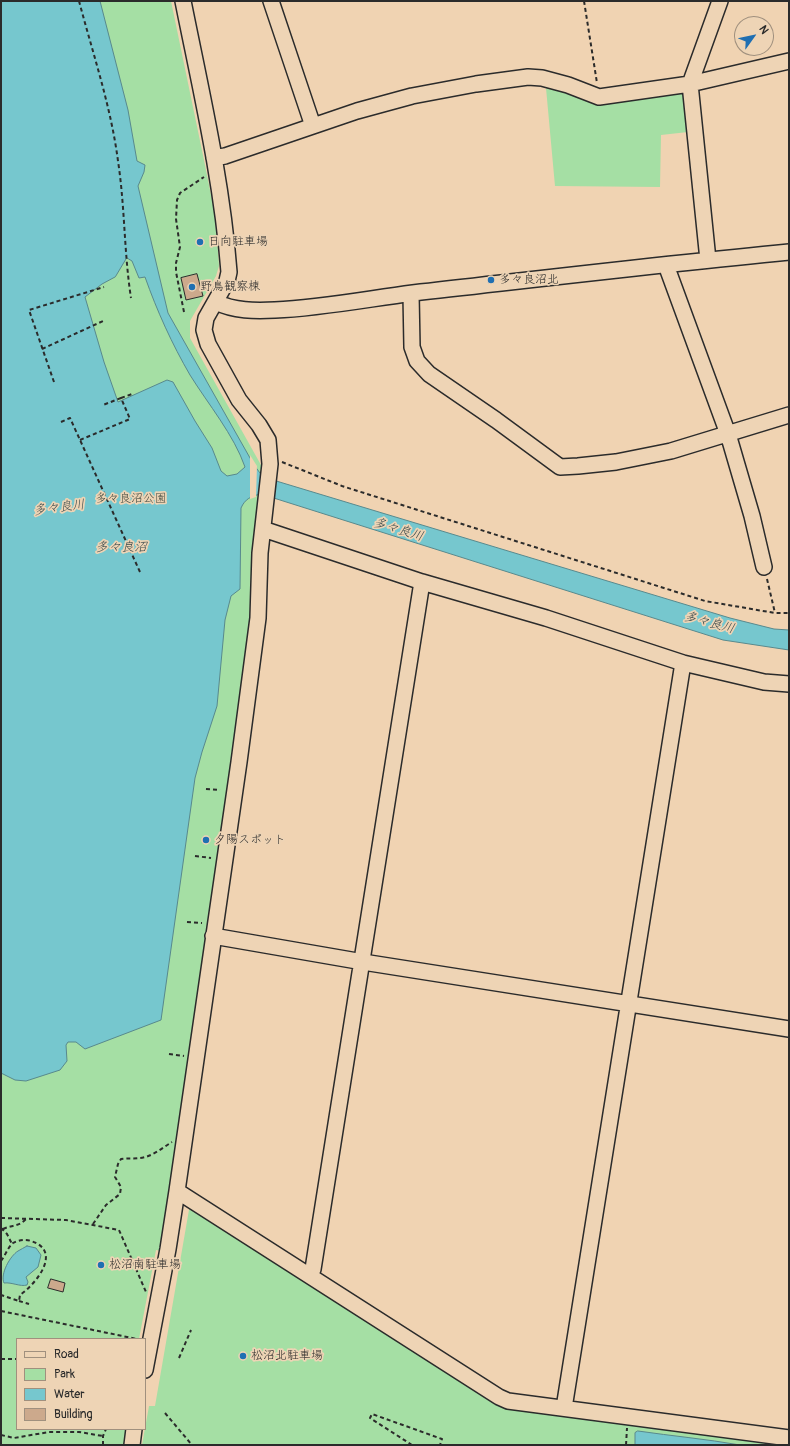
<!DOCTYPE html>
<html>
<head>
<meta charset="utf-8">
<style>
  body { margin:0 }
  #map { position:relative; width:790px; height:1446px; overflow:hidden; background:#f0d3b2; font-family:Pangolin,sans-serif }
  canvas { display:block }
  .frame { position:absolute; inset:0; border:2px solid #2b2b2b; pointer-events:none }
  .legend { position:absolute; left:16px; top:1338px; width:130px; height:92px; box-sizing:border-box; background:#eed4b5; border:1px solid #a0907e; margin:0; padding:5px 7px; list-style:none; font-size:12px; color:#2b2b2b }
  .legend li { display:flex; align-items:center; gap:8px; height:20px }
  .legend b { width:20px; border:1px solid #a0907e }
  .north { position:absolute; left:734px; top:16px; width:40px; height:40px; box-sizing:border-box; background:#eed4b5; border:1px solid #a0907e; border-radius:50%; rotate:57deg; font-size:11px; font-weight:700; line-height:16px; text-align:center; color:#2b2b2b }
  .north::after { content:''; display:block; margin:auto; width:14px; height:18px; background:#1f6fb2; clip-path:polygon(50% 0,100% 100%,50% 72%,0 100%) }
</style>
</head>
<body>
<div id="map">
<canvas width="790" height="1446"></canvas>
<div class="frame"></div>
<ul class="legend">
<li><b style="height:5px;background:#eed4b5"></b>Road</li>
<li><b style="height:11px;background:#a5dfa4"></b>Park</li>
<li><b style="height:11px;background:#76c7ce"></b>Water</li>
<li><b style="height:11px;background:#cca98c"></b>Building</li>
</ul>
<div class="north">N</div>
</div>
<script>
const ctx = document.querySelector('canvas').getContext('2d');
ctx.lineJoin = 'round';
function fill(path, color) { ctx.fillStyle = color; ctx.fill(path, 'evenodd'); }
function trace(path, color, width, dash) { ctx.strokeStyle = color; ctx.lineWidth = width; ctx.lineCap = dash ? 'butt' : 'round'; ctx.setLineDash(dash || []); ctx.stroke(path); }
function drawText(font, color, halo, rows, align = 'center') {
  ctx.font = font + ' Pangolin,"Klee One",sans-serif'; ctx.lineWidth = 3.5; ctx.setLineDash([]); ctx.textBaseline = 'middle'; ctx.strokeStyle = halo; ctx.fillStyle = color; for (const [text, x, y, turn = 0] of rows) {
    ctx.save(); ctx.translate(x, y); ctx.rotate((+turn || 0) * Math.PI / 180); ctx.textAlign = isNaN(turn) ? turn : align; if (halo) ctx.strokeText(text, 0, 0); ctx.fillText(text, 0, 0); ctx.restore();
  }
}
fill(new Path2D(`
  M1,1h170l34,164 9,45 4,41 1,15 -3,10 -26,45v17l71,127 2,9 -13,153 -89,624 -5,-1 -17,89h-122v90h112l-3,16h-125z
  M546,88l54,13 83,-11 5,42 -27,3 -1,52 -105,-1z
  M190,1204l310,199 289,42h-647l7,-39h6z`), '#a5dfa4');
const water = new Path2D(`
  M1,1h99l28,109 9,51 8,4 -1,7 -6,14 30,127 86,152 9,12 467,141 44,11 15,1v20l-66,-10 -462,-146c-10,2 -16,5 -20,14l-1,81 -9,7 -6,24 -8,86 -15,46 -7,26 -34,242 -76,29 -9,-7h-8l-2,3 1,16 -7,9 -34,11 -11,-1 -14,-7zM127,258l5,3 7,17 6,-1c12,34 27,67 45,98 18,29 44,60 55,92l-8,7 -10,2 -6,-5 -9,-23 -17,-27 -22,-39 -6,-2 -49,22 -14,-40 -19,-65 17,-13 13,-7z
  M27,1246l9,2 5,7 -3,12 -12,10 2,5 -1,3c-7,2 -15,-3 -23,-2 -4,-9 6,-27 14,-32 3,-2 6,-3 9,-5z
  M638,1431c34,5 68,8 102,14h-105v-12z`);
fill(water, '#76c7ce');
trace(water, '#58898d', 1);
fill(new Path2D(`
  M250,455l7,11 -1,31 -6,2z`), '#f0d3b2');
const building = new Path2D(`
  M197,274l6,22 -17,4 -5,-22z
  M51,1279l14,4 -2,9 -15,-4z`);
fill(building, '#cca98c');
trace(building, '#2b2b2b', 1);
const minor = new Path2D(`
  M271,1l42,125
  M214,158l11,-2 132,-45 55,-15 64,-12 52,-7 14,1 26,7 31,12 91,-13 99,-23
  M708,260l-18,-176 30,-83
  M666,265l62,169 24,82 12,51
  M411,294l1,53 5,14 12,13 67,46 64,47 18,-1 38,-4 55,-11 118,-36
  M216,302c18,9 39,9 59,8 47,-2 92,-11 138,-17 125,-14 251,-29 376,-41
  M263,529l159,53 124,36 137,45 81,19 25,2
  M213,936l150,26 426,67
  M177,1191l322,206 9,4 281,37
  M310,1276l3,-7 109,-687
  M145,1370l23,-121 9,-58 62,-429 19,-144 2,-65 10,-89 -2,-24 -9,-15 -20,-25 -31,-56 -4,-14 2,-12 21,-37 2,-9c-7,-92 -28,-181 -46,-271
  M564,1408l119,-745
  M132,1445l2,-16`);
trace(minor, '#2b2b2b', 18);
trace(new Path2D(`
  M79,1c14,53 32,106 39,160 7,46 6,92 13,137
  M584,1l13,82
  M184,312l-8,-40v-9l4,-16 -4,-28 1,-19 3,-7 24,-16
  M42,349l61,-28
  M54,382l-25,-72 75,-23
  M121,398l11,-4
  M61,422l9,-4 70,154
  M80,440l50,-21 -9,-21 -18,7
  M282,462l60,24 363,115 70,12h14
  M767,579l8,34
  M206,789l14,1
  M195,856l16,2
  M187,922l15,1
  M169,1054l15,2
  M1,1218l65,2 53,10 27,62 1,1
  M93,1224l13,-19 14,-11 1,-7 -6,-10 3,-13 3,-5c7,-1 13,0 19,-1 12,-1 22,-10 32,-16
  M1,1228l6,6 5,10
  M3,1229c8,-4 16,-2 23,-10
  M1,1261c4,-5 7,-14 12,-18 5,-3 13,-4 18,-2 32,10 5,43 -11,54l-1,6 -18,-6
  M19,1301l10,3
  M1,1311l136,28
  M179,1358l12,-28
  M1,1359h16
  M165,1413l27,32
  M1,1435l13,3 35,-6h30l24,4
  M103,1445v-9l3,-7
  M412,1445l-42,-27 2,-4 70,25 -2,6
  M626,1445l1,-17`), '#2b2b2b', 2, [4, 3]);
trace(minor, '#eed4b5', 15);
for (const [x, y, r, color] of [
  [200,242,4,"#1f6fb2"],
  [491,280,4,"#1f6fb2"],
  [192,287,4,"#1f6fb2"],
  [206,840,4,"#1f6fb2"],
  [101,1265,4,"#1f6fb2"],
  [243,1356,4,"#1f6fb2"]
]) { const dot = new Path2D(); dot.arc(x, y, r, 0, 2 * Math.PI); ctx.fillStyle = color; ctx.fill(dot); trace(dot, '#eed4b5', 1.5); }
drawText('12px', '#2b2b2b', '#eed4b5', [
  ["日向駐車場",208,242],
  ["多々良沼北",499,280],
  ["野鳥観察棟",200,287],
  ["夕陽スポット",214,840],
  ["松沼南駐車場",109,1265],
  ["松沼北駐車場",251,1356]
], 'left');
drawText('12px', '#3d463d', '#eed4b5', [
  ["多々良沼公園",131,499]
]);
drawText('italic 13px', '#3a4a4c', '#eed4b5', [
  ["多々良川",59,508,-7],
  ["多々良川",398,530,17],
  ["多々良沼",121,548],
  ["多々良川",709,623,15]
]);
</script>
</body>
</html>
